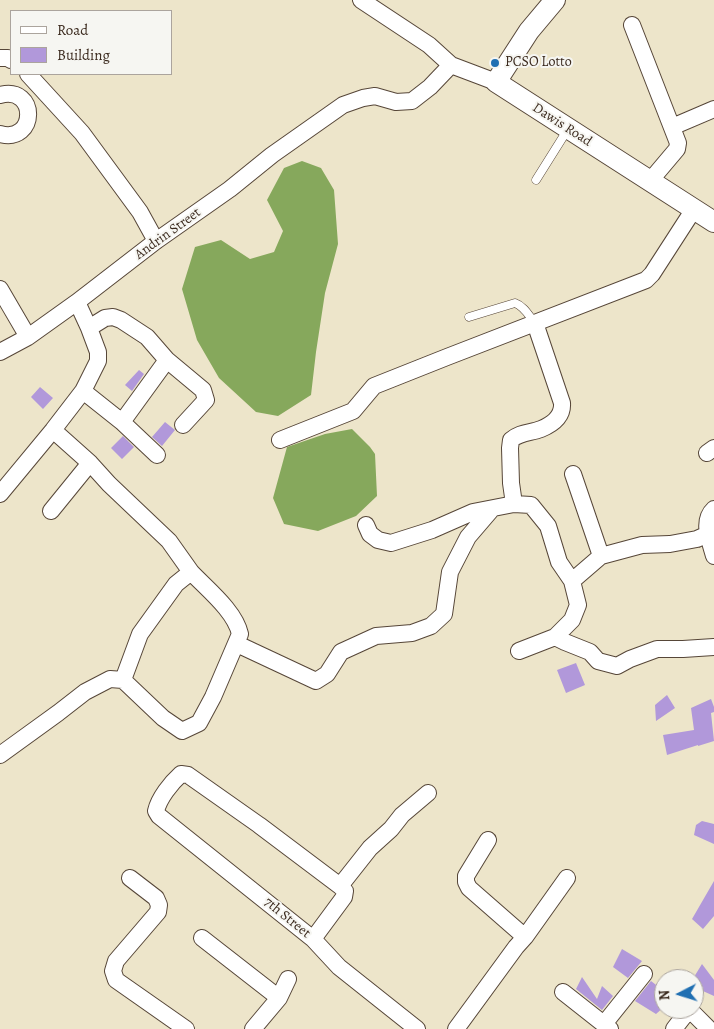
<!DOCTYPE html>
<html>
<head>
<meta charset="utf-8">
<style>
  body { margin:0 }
  #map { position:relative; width:714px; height:1029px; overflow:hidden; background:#ede5ca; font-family:Alegreya,serif }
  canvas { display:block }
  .legend { position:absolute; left:10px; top:10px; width:162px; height:65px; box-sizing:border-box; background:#f6f6f2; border:1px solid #aba49d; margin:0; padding:6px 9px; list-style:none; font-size:15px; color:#3b2a1e }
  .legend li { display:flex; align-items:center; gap:10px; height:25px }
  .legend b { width:25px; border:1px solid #aba49d }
  .north { position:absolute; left:654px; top:969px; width:50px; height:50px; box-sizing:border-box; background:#f6f6f2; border:1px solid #aba49d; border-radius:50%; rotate:265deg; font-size:14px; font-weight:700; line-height:20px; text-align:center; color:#3b2a1e }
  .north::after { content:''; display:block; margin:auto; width:18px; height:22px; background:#1f6fb2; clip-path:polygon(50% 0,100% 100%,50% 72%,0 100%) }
</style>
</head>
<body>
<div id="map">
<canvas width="714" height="1029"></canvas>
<ul class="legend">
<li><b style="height:6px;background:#fff"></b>Road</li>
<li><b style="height:14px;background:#b198da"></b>Building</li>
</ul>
<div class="north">N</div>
</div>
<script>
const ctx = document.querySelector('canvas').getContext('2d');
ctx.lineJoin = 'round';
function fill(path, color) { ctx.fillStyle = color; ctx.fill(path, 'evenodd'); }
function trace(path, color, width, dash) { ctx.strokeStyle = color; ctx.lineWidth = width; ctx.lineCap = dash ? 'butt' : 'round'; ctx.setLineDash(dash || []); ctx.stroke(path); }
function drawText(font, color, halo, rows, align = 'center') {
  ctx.font = font + ' Alegreya,serif'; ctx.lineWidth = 4; ctx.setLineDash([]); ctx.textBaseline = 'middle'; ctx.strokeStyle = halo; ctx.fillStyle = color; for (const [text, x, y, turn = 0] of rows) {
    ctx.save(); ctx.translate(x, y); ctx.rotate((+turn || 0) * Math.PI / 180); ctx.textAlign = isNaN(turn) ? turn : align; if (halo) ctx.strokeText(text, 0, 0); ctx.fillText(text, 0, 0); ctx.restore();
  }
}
fill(new Path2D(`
  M302,161l19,7 13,22 4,54 -13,49 -9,59 -5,43 -33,21 -22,-4 -37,-34 -22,-38 -15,-51 13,-42 26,-7 29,19 24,-7 9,-21 -16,-31 17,-32z
  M352,429l18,18 5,7 2,42 -21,20 -38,15 -34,-7 -11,-26 14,-51 38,-13z`), '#86a85c');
fill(new Path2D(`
  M139,370l5,4 -12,17 -7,-6z
  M40,387l13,11 -10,11 -12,-12z
  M165,422l10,8 -13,16 -10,-9z
  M123,436l11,11 -12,12 -11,-11z
  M576,663l9,22 -19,8 -9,-23z
  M667,695l8,13 -19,13 -1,-16z
  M711,699l3,8v5l-3,1 3,28 -16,5v-1l-31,10 -4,-20 31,-5 -3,-22z
  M702,821l12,3v20l-20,-9 2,-10z
  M714,881v35l-11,13 -11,-10z
  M622,949l20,12 -14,17 -15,-11z
  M702,964l12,16v16l-20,-9v-10z
  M582,977l15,22 5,-13 11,10 -11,14 -26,-21z
  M651,981l13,10v16l-8,7 -21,-13z`), '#b198da');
const service = new Path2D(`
  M536,180l32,-51
  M469,317l46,-14c9,3 14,13 20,20`);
const minor = new Path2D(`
  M361,0l68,45 22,20 45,17
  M632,25l46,118 -1,6 -27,32
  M0,58h8l3,2
  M28,74l54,59 58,79 16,29
  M0,95c38,-10 37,49 0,39
  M672,127l42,-18
  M0,289l28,48
  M89,328l16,-10 8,-1 8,3 26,17 20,23 36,30 3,10 -23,25
  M0,352l28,-15 49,-35
  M83,391l39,31 35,33
  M122,422l45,-62
  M53,430l37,33 19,21 60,57 22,31
  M280,440l73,-29 21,-25 73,-29 199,-77 6,-6 42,-65
  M707,453l7,-5
  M573,474l28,82
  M0,494l53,-64 30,-39 15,-30v-9l-9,-24 -12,-26 79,-61 74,-52 42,-34 71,-50 20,-7 12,-2 21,6 16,-1 18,-14 21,-22
  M514,504l-3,-21 -1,-35 1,-8c9,-8 20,-7 30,-11 12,-5 22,-13 21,-26l-27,-80
  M714,509c-13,12 -4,32 0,47
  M51,511l39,-48
  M366,525l4,9 8,6 13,3 41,-13 41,-18 41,-8 17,1 17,21 11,36 13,19 6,24 -6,15 -17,17 -36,14
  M572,581l29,-25 41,-11 28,-1 27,-5 11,-5
  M555,637l10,5 25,10 8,9 19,5 13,-7 27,-10h26l31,-2
  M237,644l79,37 11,-7 14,-22 35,-16 36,-3 19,-7 13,-12 6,-42 18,-35 24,-28
  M0,755l58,-42 27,-21 25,-13 13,1 40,38 19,13 17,-8 14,-26 27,-63c-5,-23 -33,-45 -49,-62l-15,12 -36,50 -17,46
  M130,878l26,20 3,7 -1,7 -42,49 -3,10 3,9 70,49
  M340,886l30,-38 21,-19 11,-14 26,-22
  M525,937l42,-59
  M202,938l77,60
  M313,939l31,-42 1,-6 -5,-5 -81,-61 -71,-50 -7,-1c-10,9 -22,24 -25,37l3,5 154,123 26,28 78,62
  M563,992l47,37
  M604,1024l40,-50
  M253,1029l26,-31 9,-19
  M456,1029l60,-82 9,-10 -56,-49 -3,-6v-6l22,-36
  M674,1029l10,-13 7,-4 2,1 16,16`);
const tertiary = new Path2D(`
  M555,0l-26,31 -33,51 218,140`);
trace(service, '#564638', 9);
trace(minor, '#564638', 18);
trace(tertiary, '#564638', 22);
trace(service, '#fff', 8);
trace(minor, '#fff', 16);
trace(tertiary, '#fff', 20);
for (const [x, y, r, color] of [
  [495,63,5,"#1f6fb2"]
]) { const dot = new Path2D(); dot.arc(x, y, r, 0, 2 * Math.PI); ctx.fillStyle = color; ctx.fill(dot); trace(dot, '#f6f6f2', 2); }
drawText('14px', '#3b2a1e', '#f6f6f2', [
  ["PCSO Lotto",505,63]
], 'left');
drawText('14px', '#3b2a1e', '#f6f6f2', [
  ["Dawis Road",562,125,33],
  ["Andrin Street",168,234,-36],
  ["7th Street",287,918,39]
]);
</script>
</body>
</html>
